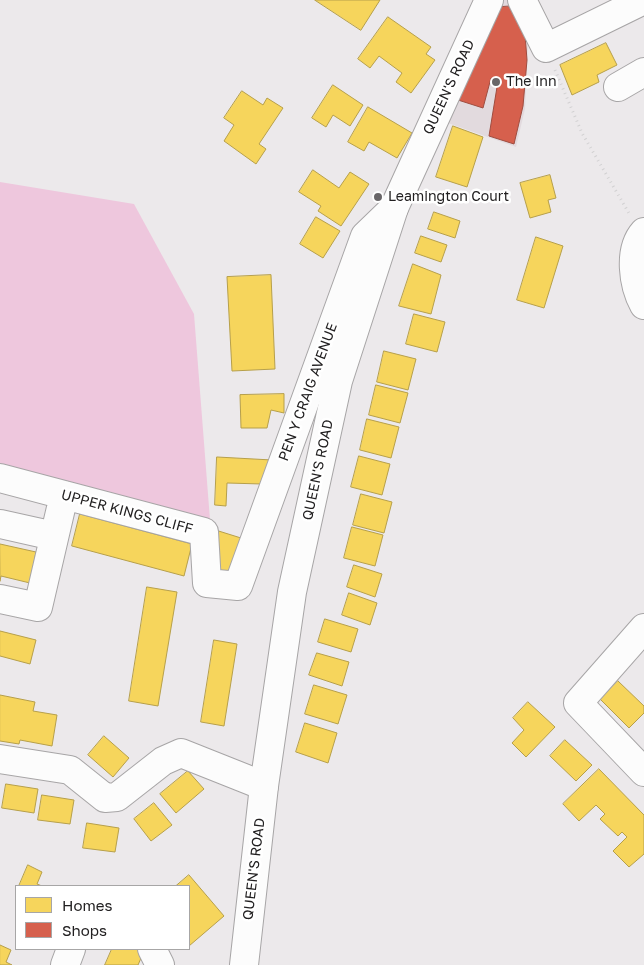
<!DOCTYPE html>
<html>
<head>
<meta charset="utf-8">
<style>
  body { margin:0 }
  #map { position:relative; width:644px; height:965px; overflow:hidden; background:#ece9eb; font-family:"Golos Text",sans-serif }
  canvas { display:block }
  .legend { position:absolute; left:15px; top:885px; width:175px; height:65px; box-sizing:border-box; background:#fff; border:1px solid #a7a6a6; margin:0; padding:6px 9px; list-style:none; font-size:15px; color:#222021 }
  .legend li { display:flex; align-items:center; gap:10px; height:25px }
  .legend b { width:25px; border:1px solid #a7a6a6 }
</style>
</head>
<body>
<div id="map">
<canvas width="644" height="965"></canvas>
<ul class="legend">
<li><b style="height:14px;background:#f6d55c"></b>Homes</li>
<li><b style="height:14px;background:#d6604d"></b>Shops</li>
</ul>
</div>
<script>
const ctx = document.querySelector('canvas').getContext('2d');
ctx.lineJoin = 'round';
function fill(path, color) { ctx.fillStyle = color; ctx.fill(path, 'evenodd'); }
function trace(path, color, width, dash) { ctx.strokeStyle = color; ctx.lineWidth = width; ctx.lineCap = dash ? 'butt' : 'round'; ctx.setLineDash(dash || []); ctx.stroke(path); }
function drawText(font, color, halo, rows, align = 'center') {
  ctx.font = font + ' "Golos Text",sans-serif'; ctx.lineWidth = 5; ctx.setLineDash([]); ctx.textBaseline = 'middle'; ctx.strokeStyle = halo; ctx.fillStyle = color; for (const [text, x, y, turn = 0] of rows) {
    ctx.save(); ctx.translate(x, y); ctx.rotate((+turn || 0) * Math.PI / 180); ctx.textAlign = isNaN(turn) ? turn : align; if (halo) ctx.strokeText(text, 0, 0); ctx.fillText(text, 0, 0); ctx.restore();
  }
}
fill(new Path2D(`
  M504,0h7l18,23 -4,86 -9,38 -68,-24z`), '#e2dade');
fill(new Path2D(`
  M0,182l134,22 60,110 16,206 -88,-18 -122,-34z`), '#eec7dd');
const homes = new Path2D(`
  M315,0h65l-19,30z
  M388,17l43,30 -5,7 9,6 -24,33 -15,-11 6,-9 -23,-17 -9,12 -12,-9z
  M606,43l11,22 -20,10 2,7 -27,13 -12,-30z
  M333,85l30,20 -13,21 -17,-11 -7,12 -14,-9z
  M242,91l21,14 4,-7 16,10 -24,36 7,5 -10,15 -32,-23 10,-16 -10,-7z
  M368,107l44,26 -15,25 -28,-16 -5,9 -16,-9z
  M453,126l30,11 -16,50 -31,-10z
  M313,170l26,18 11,-16 19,12 -28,42 -23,-15 3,-5 -22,-14z
  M550,175l6,23 -8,2 3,12 -21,6 -10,-35z
  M434,212l26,9 -5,17 -27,-9z
  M316,217l24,14 -17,27 -23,-14z
  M421,236l26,9 -6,17 -26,-9z
  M536,237l27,9 -19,62 -27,-8z
  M413,264l28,11 -10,39 -32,-8z
  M271,275l4,94 -43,2 -5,-94z
  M414,314l31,8 -8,30 -31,-8z
  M384,351l32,8 -8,31 -31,-8z
  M376,385l32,8 -8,30 -31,-8z
  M284,394v19l-13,-3 -4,18h-26l-1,-33z
  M367,419l32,8 -8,31 -31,-8z
  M359,456l31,8 -8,31 -31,-8z
  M217,457l55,3 -10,24 -35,-1 -1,23 -11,-1z
  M361,494l31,8 -8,31 -31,-8z
  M80,514l112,30 -8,32 -112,-30z
  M352,527l31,8 -8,31 -31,-8z
  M209,528l32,10 -12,37h-20z
  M0,544l36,8 -6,31 -29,-7 -1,5z
  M354,565l28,9 -7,23 -28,-10z
  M147,587l30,5 -19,114 -29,-5z
  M349,593l28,10 -7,22 -28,-10z
  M325,619l33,10 -7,23 -33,-10z
  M0,631l36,9 -6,24 -30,-8z
  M214,640l23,4 -13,82 -23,-4z
  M317,653l32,9 -7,24 -33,-11z
  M618,681l26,25v7l-15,15 -29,-29z
  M314,685l33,10 -9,29 -33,-10z
  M0,695l35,7 -2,9 24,4 -5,31 -32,-6 -1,4 -19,-3z
  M528,702l27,25 -29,30 -14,-14 12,-13 -11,-12z
  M305,723l32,10 -9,30 -32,-11z
  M104,736l25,22 -16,19 -25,-22z
  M565,740l27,25 -16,16 -26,-25z
  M599,769l45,46v39l-15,13 -16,-16 14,-14 -5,-5 -4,4 -18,-17 5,-5 -9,-9 -17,16 -16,-17z
  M188,771l16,18 -28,24 -16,-19z
  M6,784l32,5 -4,24 -32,-5z
  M42,795l32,5 -4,24 -32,-4z
  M154,803l18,22 -21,16 -17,-22z
  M87,823l32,5 -4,24 -32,-4z
  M28,865l14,7 -5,12 5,2h-23z
  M189,875l35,41 -35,30v-60h-13z
  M0,945l11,5 -5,12 6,3h-12z
  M112,949h33l-7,16h-33z`);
fill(homes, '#f6d55c');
trace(homes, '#b69f4a', 1);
const shops = new Path2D(`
  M516,6l8,16 3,38 -4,46 -9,38 -25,-8 9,-55 -7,-3 -8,30 -25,-8 42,-93z`);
fill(shops, '#d6604d');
trace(shops, '#a04d40', 1);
const minor = new Path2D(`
  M522,0l24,48 98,-48
  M618,87l26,-15
  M0,478l204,54 3,51 31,3 127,-350 29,-28
  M0,524l54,12
  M0,599l38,8 26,-112
  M644,628l-66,75 66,69
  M0,759l70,11 35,28 12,-1 46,-36 18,-8 83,33
  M152,949l8,16
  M65,965l6,-16`);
const major = new Path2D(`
  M644,232c-16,18 -11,53 0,73
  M244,965l20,-179 28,-194 46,-211 56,-173 95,-208`);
trace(minor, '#a7a5a6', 30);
trace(major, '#a7a5a6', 30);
trace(new Path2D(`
  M555,70l27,63 48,82`), '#d2d1d2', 3, [1, 4]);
trace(minor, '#fcfcfc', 28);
trace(major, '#fcfcfc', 28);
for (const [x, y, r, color] of [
  [496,82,5,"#696668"],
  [378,197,5,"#696668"]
]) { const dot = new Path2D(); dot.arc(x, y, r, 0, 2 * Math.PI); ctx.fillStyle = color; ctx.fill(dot); trace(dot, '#fff', 2); }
drawText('14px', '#222021', '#fff', [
  ["The Inn",506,82],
  ["Leamington Court",388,197]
], 'left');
drawText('14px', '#222021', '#fff', [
  ["QUEEN'S ROAD",449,87,-65],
  ["PEN Y CRAIG AVENUE",308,392,-70],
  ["QUEEN'S ROAD",318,470,-78],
  ["UPPER KINGS CLIFF",127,512,15],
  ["QUEEN'S ROAD",254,869,-83]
]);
</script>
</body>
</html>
